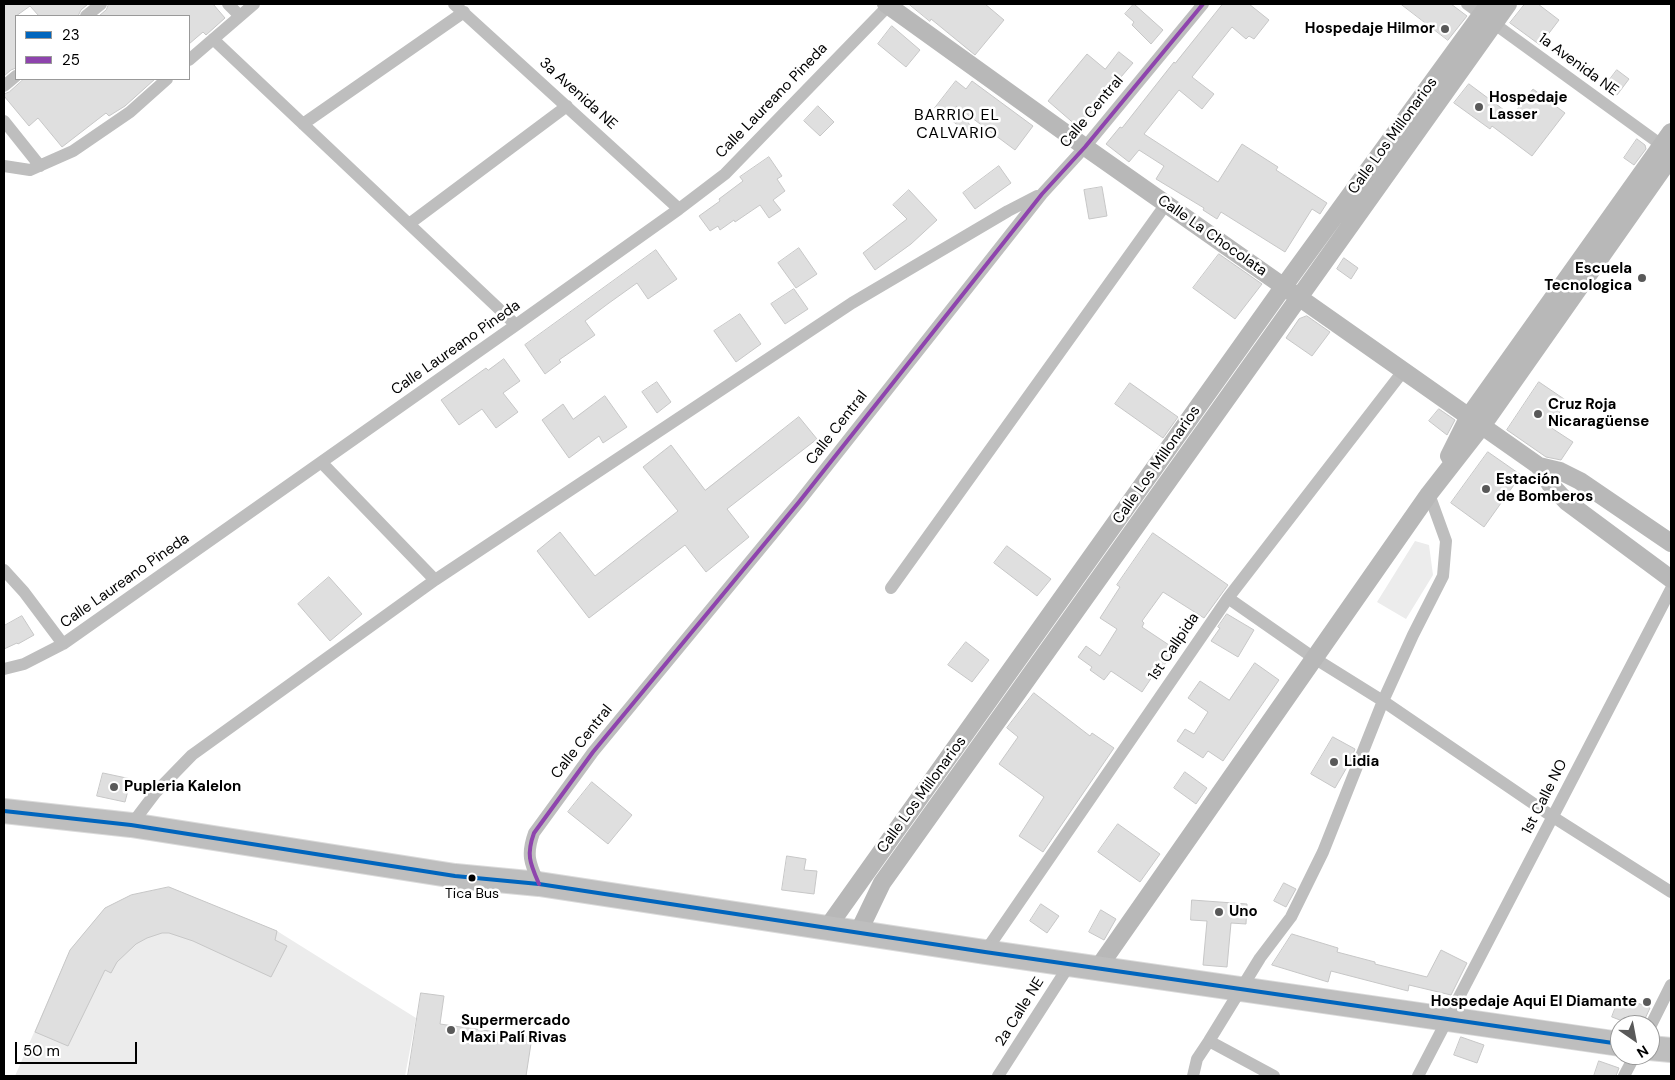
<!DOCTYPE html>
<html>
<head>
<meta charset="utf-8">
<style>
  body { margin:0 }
  #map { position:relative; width:1675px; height:1080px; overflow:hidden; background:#fff; font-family:"DM Sans",sans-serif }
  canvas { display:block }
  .frame { position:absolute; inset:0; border:5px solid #000; pointer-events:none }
  .legend { position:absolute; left:15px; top:15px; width:175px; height:65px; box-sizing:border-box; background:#fff; border:1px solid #999; margin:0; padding:6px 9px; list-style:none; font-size:15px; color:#000 }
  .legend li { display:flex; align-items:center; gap:10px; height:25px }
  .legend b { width:25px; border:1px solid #999 }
  .north { position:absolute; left:1610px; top:1015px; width:50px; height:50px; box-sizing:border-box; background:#fff; border:1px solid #999; border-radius:50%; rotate:147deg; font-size:14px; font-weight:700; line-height:20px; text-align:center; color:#000 }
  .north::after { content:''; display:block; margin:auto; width:18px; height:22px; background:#595959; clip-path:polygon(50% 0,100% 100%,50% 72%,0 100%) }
  .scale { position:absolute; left:15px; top:1042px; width:122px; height:22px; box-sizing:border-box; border:2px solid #000; border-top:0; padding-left:6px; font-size:15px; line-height:18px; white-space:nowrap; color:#000; -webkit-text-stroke:4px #fff; paint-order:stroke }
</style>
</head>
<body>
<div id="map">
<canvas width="1675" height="1080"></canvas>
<div class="frame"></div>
<ul class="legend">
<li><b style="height:6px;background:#0065bd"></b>23</li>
<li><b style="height:6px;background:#8e44ad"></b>25</li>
</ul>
<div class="north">N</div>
<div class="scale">50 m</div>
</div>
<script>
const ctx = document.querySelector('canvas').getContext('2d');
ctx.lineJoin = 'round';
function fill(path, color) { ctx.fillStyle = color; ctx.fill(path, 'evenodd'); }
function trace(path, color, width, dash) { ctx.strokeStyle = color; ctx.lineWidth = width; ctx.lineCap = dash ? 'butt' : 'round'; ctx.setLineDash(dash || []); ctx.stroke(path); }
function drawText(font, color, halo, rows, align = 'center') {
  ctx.font = font + ' "DM Sans",sans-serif'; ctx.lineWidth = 5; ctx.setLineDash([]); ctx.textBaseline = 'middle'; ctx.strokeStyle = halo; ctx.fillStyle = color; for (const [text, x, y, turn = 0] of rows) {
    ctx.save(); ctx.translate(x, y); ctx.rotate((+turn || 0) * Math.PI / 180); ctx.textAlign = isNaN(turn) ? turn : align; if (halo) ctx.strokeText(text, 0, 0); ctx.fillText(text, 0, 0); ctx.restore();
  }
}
fill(new Path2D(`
  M1415,541l14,4 4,30 -27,44 -29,-17z
  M169,887l108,44 139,87 -11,58h-390l55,-126 35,-42 26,-13z`), '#ececec');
const building = new Path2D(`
  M4,4h84l-7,6 -3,6h-39l-9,-10 -14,10v52l-5,2 -7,6z
  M109,4h104l12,14 -19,17 -3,-3 -14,12v-28h-90l7,-6z
  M909,4h76l19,16 -29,35 -44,-36 -1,2z
  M1134,4l29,26 -12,14 -19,-19 2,-3 -9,-8z
  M1223,4h26l20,16 -15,19 -5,-3 -3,3 -14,-12 -40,50 22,17 -12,15 -23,-19 -35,44 74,48 24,-38 36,23 -2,3 51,33 -7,11 -8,-5 -27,43 -64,-40 -4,7 -14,-9 1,-2 -48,-29 8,-13 -25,-16 -10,12 -23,-18 14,-17 2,1 52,-66 1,1z
  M1401,4h50l16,12 -19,24z
  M1525,4h13l21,16 -19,25 -30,-22z
  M892,26l28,24 -14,17 -28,-23z
  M1119,52l14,11 -55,64 -30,-26 39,-47 18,15z
  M1617,70l12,9 -12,16 -12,-9z
  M24,79h131l-30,27 -16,10 -3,-3 -44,34 -24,-29 -9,8 -25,-30v-2l5,-2z
  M956,81l10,8 6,-8 61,45 -18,24 -59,-44 22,30 -3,2 -40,-30z
  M1469,84l43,32 21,-27 32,24 -33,43 -40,-30 -2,3 -36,-26z
  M818,106l16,16 -14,14 -16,-15z
  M1637,139l8,6 1,4 -12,16 -10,-7z
  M769,157l13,19 -5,3 8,12 -12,9 8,10 -12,8 -9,-13 -25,17 -1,-2 -14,10 -2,-4 -8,5 -11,-15 21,-15 -1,-2 24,-18 -3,-4z
  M999,166l12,17 -36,26 -12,-16z
  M1102,187l5,29 -18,3 -5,-29z
  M909,190l28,30 -26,24 -36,26 -12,-17 44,-34 -14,-14z
  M799,248l18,26 -21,14 -18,-25z
  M656,250l21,29 -29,20 -11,-16 -28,20 -24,18 10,14 -36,25 2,2 -16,12 -20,-29z
  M1219,254l43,30 -27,35 -42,-31z
  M1344,258l14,10 -7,11 -14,-10z
  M794,289l14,20 -23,15 -14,-20z
  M740,314l21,30 -25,18 -22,-31z
  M1307,316l23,16 -18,24 -26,-18 13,-19z
  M504,359l16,22 -17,12 15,19 -22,16 -14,-19 -23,16 -18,-25 45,-32 2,2z
  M657,382l14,20 -14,11 -15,-21z
  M1539,382l28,19 -17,26 23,15 -12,18 -15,-3 -39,-27z
  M1130,383l48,34 -15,21 -48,-34z
  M605,396l22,31 -24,16 -4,-7 -30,22 -27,-38 21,-16 10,15z
  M1439,409l16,11 -8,15 -18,-14z
  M799,417l18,22 -90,70 22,28 -43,35 -21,-27 -96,73 -52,-67 23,-19 35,44 83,-65 -35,-44 28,-22 34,45z
  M1488,452l33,23 -37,52 -33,-24z
  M1153,533l75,52 -24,33 -41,-26 -21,29 2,2 -2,4 33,22 -12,18 -3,-2 -18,27 -31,-21 -7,9 -14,-10 2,-3 -14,-10 8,-11 14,10 17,-27 -17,-11 20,-31 -3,-2z
  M1007,546l44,33 -14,17 -43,-33z
  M329,577l33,37 -32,27 -32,-37z
  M1227,614l27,16 -16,27 -27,-16 9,-13 -2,-1z
  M22,616l12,19 -16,9 -1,-1 -13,6v-23z
  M966,642l23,18 -17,22 -24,-17z
  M1255,663l24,17 -56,81 -15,-10 -5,7 -26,-17 8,-12 9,5 14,-22 -20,-14 12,-17 29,19z
  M1034,693l56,43 2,-3 22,15 -71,104 -24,-16 25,-39 -45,-33 19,-27 -11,-9z
  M1333,737l22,12 -5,13 -15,26 -24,-14z
  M1185,772l22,16 -11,16 -22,-16z
  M103,773l28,6 -6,23 -28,-6z
  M592,782l40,33 -24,29 -40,-32z
  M1118,824l42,30 -20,28 -42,-30z
  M787,856l19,3 -2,11 13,1 -3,23 -32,-4z
  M1284,883l12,6 -10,18 -12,-6z
  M169,887l108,44 -2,9 12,6 -16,31 -78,-36 -24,-8h-7l-15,5 -11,6 -19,18 -6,11 -6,-3 -37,76 -33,-14 35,-82 35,-42 26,-13z
  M1192,900l55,4 -1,20 -15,-1 -4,44 -24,-2 4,-44 -16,-1z
  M1041,904l18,12 -12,17 -17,-12z
  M1101,910l15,9 -12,21 -15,-8z
  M1292,934l46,14 -1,4 38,10v2l52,13 14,-27 26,13 -16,32 -42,-10 -1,6 -77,-20 -3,11 -56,-17z
  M421,993l23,3 -4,28 92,13 -6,39h-118z
  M1620,996l30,12 -8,17h-9l-21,-8z
  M1461,1037l23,8 -7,18 -23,-8z
  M1599,1061l20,7 -3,8h-22z`);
fill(building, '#dfdfdf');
trace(building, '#c7c7c7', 1);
const highway = new Path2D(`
  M4,811l127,14 324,51 84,8 446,68 635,92
  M1650,1048l21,2`);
trace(highway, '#dbdbdb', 26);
trace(new Path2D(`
  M228,4l11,11
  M454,4l225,205
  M1467,4l200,145
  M86,16l15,-12
  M213,39l303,286
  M189,60l65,-56
  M4,86l12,-10
  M4,121l36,45
  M303,124l161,-112
  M4,166l26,4 43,-19 57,-39 37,-33
  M409,224l158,-118
  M322,463l113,117
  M4,570l20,22 39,52
  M891,588l275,-384
  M1228,598l86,60 69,43 170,116 118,75
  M4,669l20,-5 39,-20 453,-319 163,-116 46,-35 165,-170
  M131,825l25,-33 36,-37 243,-175 417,-277 156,-92 29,-15
  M539,884c-9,-21 -13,-29 -5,-51l59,-81 206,-250 243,-308 43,-47 118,-143
  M985,952l243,-354 176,-228
  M1650,1027l21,-42
  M1209,1041l65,35
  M998,1076l72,-112
  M1193,1076l4,-17 12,-18 51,-83 31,-41 32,-65 60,-151 30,-66 30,-59 3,-35 -17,-47
  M1418,1076l253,-487
  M1624,1076l11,-21`), '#bebebe', 12);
trace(new Path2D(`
  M886,4l199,143 454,319 21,5 20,10 91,62
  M1449,456l20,-40 202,-284
  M1539,466l11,18 17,18 104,77
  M827,928l457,-642 205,-282
  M858,933l24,-50 626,-879
  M1098,968l331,-474 53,-68 189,-269`), '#b8b8b8', 18);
trace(highway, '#bebebe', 24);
trace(new Path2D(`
  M4,811l127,14 324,51 84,8 446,68 635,92`), '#0065bd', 4);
trace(new Path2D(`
  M539,884c-9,-21 -13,-29 -5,-51l59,-81 206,-250 243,-308 43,-47 118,-143`), '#8e44ad', 4);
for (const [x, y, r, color] of [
  [1445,29,5,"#595959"],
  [1479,107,5,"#595959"],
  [1642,278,5,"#595959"],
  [1538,414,5,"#595959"],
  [1486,489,5,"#595959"],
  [1334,762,5,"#595959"],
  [114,787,5,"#595959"],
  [472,878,4.5,"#000"],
  [1219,912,5,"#595959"],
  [1647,1002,5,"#595959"],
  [451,1030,5,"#595959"]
]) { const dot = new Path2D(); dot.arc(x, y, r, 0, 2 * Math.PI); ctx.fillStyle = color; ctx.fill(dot); trace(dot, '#fff', 2); }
drawText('14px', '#000', '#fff', [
  ["Tica Bus",472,894]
]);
drawText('bold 15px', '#000', '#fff', [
  ["Hospedaje Hilmor",1435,29,"right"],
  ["Hospedaje",1489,98],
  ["Lasser",1489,115],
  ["Escuela",1632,269,"right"],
  ["Tecnologica",1632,286,"right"],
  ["Cruz Roja",1548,405],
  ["Nicaragüense",1548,422],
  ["Estación",1496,480],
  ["de Bomberos",1496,497],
  ["Lidia",1344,762],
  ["Pupleria Kalelon",124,787],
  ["Uno",1229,912],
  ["Hospedaje Aqui El Diamante",1637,1002,"right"],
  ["Supermercado",461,1021],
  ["Maxi Palí Rivas",461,1038]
], 'left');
drawText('15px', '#000', '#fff', [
  ["1a Avenida NE",1578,65,36],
  ["3a Avenida NE",578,94,42],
  ["Calle Laureano Pineda",772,101,-46],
  ["Calle Central",1092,112,-50],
  ["Calle Los Millonarios",1393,136,-54],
  ["Calle La Chocolata",1212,236,35],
  ["Calle Laureano Pineda",456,348,-35],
  ["Calle Central",837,428,-52],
  ["Calle Los Millonarios",1157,465,-55],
  ["Calle Laureano Pineda",125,581,-35],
  ["1st Callpida",1174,647,-56],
  ["Calle Central",582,742,-52],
  ["Calle Los Millonarios",922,795,-54],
  ["1st Calle NO",1545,797,-63],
  ["2a Calle NE",1020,1012,-58]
]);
ctx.letterSpacing = '1px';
drawText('16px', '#000', '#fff', [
  ["BARRIO EL",957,116],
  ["CALVARIO",957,134]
]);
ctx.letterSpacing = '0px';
</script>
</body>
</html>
